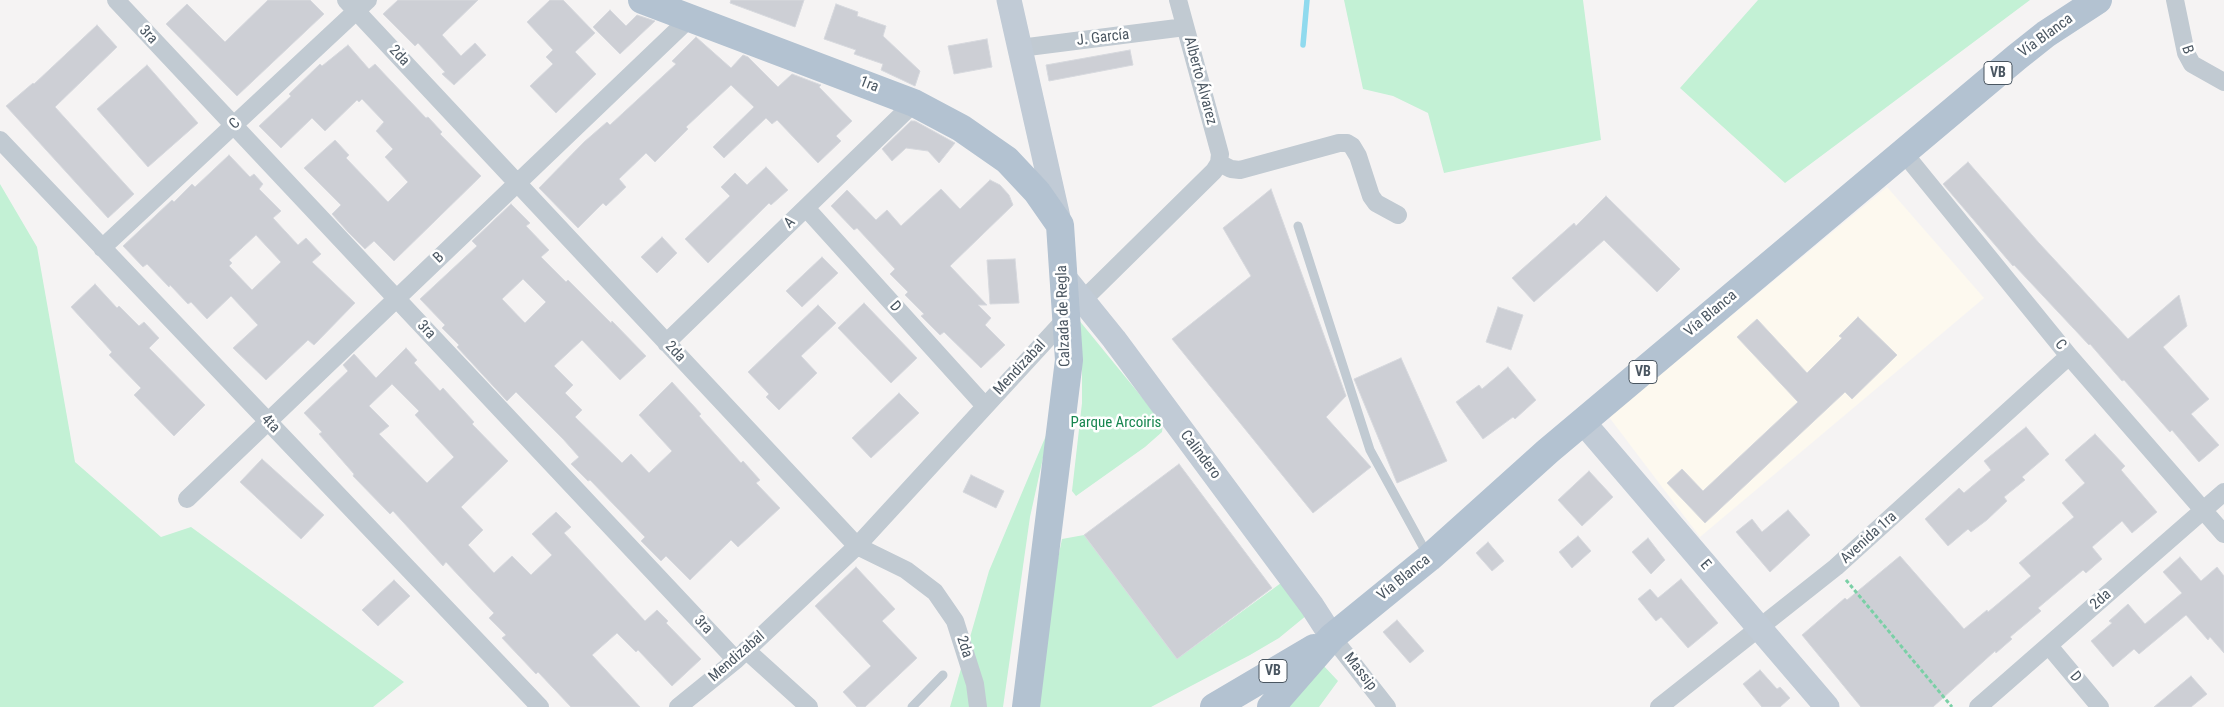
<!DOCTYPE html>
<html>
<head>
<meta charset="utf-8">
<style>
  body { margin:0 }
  canvas { display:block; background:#f5f3f3 }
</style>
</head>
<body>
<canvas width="2224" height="707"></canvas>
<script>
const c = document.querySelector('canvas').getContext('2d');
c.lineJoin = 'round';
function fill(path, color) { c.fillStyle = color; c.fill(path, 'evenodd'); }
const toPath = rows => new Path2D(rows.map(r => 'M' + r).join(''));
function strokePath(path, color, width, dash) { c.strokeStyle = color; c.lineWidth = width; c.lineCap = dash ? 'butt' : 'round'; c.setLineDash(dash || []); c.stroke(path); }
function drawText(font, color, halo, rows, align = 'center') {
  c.font = font + ' "Roboto Condensed",sans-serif'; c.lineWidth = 5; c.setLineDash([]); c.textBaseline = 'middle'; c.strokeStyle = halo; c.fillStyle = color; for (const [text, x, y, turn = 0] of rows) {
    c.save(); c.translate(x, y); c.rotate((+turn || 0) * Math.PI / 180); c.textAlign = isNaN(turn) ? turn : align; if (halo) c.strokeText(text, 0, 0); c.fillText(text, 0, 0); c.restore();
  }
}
const commercial = toPath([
  [1887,187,1984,298,1700,537,1609,417]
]);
const green = toPath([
  [1344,0,1583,0,1601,140,1444,173,1428,113,1393,96,1363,89],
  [1758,0,2030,0,1785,183,1680,88],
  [0,184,37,247,75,462,161,537,191,527,404,682,373,707,0,707],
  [1078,319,1163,423,1162,432,1145,447,1076,496,1072,491,1082,403,1082,360],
  [1050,426,1030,517,1003,707,950,707,989,571],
  [1084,535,1177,659,1281,583,1307,615,1279,638,1250,655,1151,707,1038,707,1044,627,1062,539],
  [1322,664,1338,681,1319,707,1284,707]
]);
const stream = toPath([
  [1303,45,1307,0]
]);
const building = toPath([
  [268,0,310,0,324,14,237,96,166,24,187,4,225,42,268,0],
  [398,0,478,0,442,35,461,56,475,43,486,55,454,85,442,74,445,72,418,43,415,46,383,14,398,0],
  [550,0,563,0,595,33,575,52,596,74,556,113,530,86,553,64,546,57,553,50,527,22,550,0],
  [731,0,804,0,795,27,730,3,731,0],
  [836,4,858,12,857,16,886,26,883,36,920,71,915,86,881,70,883,64,854,54,856,50,824,39,836,4],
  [610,10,626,26,637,15,655,21,620,54,593,27,610,10],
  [97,25,117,47,55,107,134,194,108,218,6,106,33,83,34,84,97,25],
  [696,37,731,68,743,55,748,57,778,87,792,74,821,85,819,87,852,121,836,136,841,141,818,163,777,120,772,124,766,118,724,158,713,147,754,107,731,85,686,127,688,129,655,162,646,153,619,179,626,187,606,206,603,203,578,228,539,188,584,142,607,122,610,125,676,64,672,61,696,37],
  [987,39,992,67,954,74,948,46,987,39],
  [348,45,369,69,375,64,426,118,428,117,442,132,440,134,481,176,394,261,374,241,365,249,348,232,332,214,341,205,304,168,335,140,349,155,346,158,388,202,408,182,385,157,393,149,376,131,384,122,362,99,359,102,357,100,325,131,312,118,281,148,259,126,291,96,289,94,320,64,322,66,348,45],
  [1130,50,1133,65,1049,81,1046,65,1130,50],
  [147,65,198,123,148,167,97,109,147,65],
  [911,121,915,121,955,143,939,163,928,151,906,148,892,161,882,149,911,121],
  [229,155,250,177,254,174,263,184,259,189,281,211,273,218,298,245,306,238,321,254,312,262,355,303,314,345,308,340,266,380,233,348,258,325,231,296,207,319,191,302,188,304,170,285,169,287,147,264,143,267,123,246,172,200,174,202,192,184,195,187,229,155],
  [256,235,281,262,252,290,229,266,232,263,229,260,256,235],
  [1968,162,2039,243,2128,339,2179,295,2187,326,2163,347,2209,399,2191,414,2219,445,2199,462,2172,430,2170,432,2124,380,2122,381,2090,344,2089,345,2014,265,2013,266,1943,184,1968,162],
  [766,167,788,190,771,205,769,203,708,263,685,239,730,196,721,187,735,173,747,185,766,167],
  [990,180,1000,185,1009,195,1013,205,950,266,987,305,978,305,991,318,985,325,1005,345,981,368,944,332,940,335,921,316,924,314,905,295,908,292,890,274,895,269,857,228,854,230,831,206,847,190,876,220,887,210,901,226,941,189,960,209,990,180],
  [1271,189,1346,396,1326,417,1371,467,1313,513,1172,339,1251,276,1223,228,1271,189],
  [1606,196,1680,269,1657,292,1604,240,1534,302,1512,278,1574,223,1576,226,1606,196],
  [511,204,530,223,526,226,549,250,541,257,566,282,568,280,611,323,612,321,646,356,620,380,582,340,554,366,573,385,565,393,582,410,575,417,622,463,631,454,649,473,672,451,639,415,672,382,701,414,699,416,741,463,743,461,760,480,756,483,780,508,738,547,731,540,690,580,666,556,661,561,641,541,645,537,590,480,588,481,571,464,579,457,563,439,516,392,507,401,457,347,459,345,442,328,445,325,420,299,477,246,472,241,511,204],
  [523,279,546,302,525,323,502,299,523,279],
  [662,237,677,253,657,273,641,257,662,237],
  [822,257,838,273,802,307,786,291,822,257],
  [1015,259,1019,303,990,304,987,260,1015,259],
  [95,284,117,308,119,306,139,326,144,322,159,338,149,348,205,405,174,436,134,395,141,388,109,355,112,352,71,307,95,284],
  [864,303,917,358,891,383,838,328,864,303],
  [818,305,836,323,801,356,817,373,779,410,766,397,769,394,748,372,818,305],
  [1498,307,1523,315,1511,350,1486,342,1498,307],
  [1858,317,1897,355,1852,399,1845,392,1705,523,1667,483,1682,469,1703,491,1798,402,1737,337,1757,319,1807,373,1842,338,1839,336,1858,317],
  [406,348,417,360,414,363,440,391,443,388,474,422,472,424,508,461,461,507,483,530,468,545,494,573,512,556,531,575,552,555,532,534,556,512,571,527,564,533,645,621,657,610,668,621,666,623,701,659,672,686,638,650,636,652,617,633,592,655,640,707,571,707,538,672,536,674,502,638,506,635,489,618,494,613,474,592,446,562,443,566,393,511,390,514,353,476,354,474,319,434,322,432,304,413,348,371,343,365,354,354,376,378,406,348],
  [392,384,419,411,415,415,454,457,427,483,379,434,389,426,369,406,392,384],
  [1401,358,1447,461,1397,483,1354,379,1401,358],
  [1508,367,1536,400,1515,419,1513,417,1483,439,1456,402,1479,385,1482,389,1508,367],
  [899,393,919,413,871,458,852,438,899,393],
  [2026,427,2049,454,2022,477,2025,480,2004,497,2007,501,1987,520,1971,532,1968,529,1948,546,1925,519,1959,488,1964,493,1991,470,1984,461,2026,427],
  [2095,434,2125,466,2121,470,2157,512,2132,533,2122,521,2092,547,2102,559,2086,573,2083,570,2038,608,2041,611,2010,637,2012,639,1996,653,1995,651,1933,707,1861,707,1802,635,1845,598,1847,600,1900,556,1964,629,1987,610,1988,612,2031,576,2019,563,2074,517,2062,503,2085,483,2065,460,2095,434],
  [262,459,324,515,301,539,240,482,262,459],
  [1179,464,1272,588,1177,659,1084,535,1179,464],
  [1589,471,1613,497,1582,526,1558,500,1589,471],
  [971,475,1004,491,996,508,963,492,971,475],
  [1788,510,1810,535,1770,572,1736,532,1752,519,1762,532,1788,510],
  [1578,536,1591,551,1572,568,1559,552,1578,536],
  [1648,538,1665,560,1651,574,1632,552,1648,538],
  [1488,542,1504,561,1492,571,1476,553,1488,542],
  [2180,557,2201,581,2217,567,2224,576,2224,653,2210,637,2208,640,2186,615,2139,654,2134,649,2113,667,2091,641,2112,623,2109,621,2128,604,2145,624,2182,593,2163,572,2180,557],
  [856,567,895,609,882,621,917,658,865,707,857,707,843,692,871,666,815,606,856,567],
  [1681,579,1718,623,1688,648,1661,617,1656,621,1638,599,1650,589,1658,598,1681,579],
  [394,580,410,596,378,626,362,610,394,580],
  [1397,620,1424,651,1410,663,1383,632,1397,620],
  [1760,670,1777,689,1780,687,1790,698,1780,707,1762,707,1743,684,1760,670],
  [2191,676,2207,694,2191,707,2154,707,2191,676]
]);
const path = toPath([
  [1846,580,1952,707]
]);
const lane = toPath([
  [1298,226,1370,450,1427,554],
  [912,707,943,675]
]);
const street = toPath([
  [116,0,736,660],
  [346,0,857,546,906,570,935,592,955,621,975,684,978,707],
  [2175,0,2186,53,2192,64,2224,82],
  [1020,48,1185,27],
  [0,140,540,707],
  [1903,152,2069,356,2224,534],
  [1219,163,1231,169,1240,170,1339,143,1347,143,1352,146,1358,156,1371,196,1376,203,1398,215],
  [806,208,985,406],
  [102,248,368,0],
  [666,343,914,103],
  [187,499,691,17],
  [1332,637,1387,707],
  [2049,646,2100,707],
  [746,650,809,707],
  [678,707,736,660,857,546,1083,300,1214,171,1219,163,1220,154,1178,0],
  [1659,707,1836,567,2069,356],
  [1978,707,2224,492]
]);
const secondary = toPath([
  [1009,0,1059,222],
  [1063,276,1114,339,1312,606,1332,637],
  [1583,422,1827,707]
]);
const primary = toPath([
  [642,0,914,103,961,128,1007,160,1037,192,1060,225,1069,360,1026,707],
  [1214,707,1314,648],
  [1271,707,1332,637,1429,558,1548,451,2017,57,2046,34,2098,0]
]);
const shields = [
  [1998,73,28],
  [1643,372,28],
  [1273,671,28]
];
const shieldNames = [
  ["VB",1998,73],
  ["VB",1643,372],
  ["VB",1273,671]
];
const streetNames = [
  ["3ra",148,35,47],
  ["Vía Blanca",2046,36,-36],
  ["J. García",1103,38,-7],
  ["B",2187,50,71],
  ["2da",399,56,47],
  ["Alberto Álvarez",1200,81,75],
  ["1ra",869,85,21],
  ["C",235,124,-43],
  ["A",790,223,-44],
  ["B",439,258,-44],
  ["D",895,307,48],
  ["Vía Blanca",1711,314,-40],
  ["Calzada de Regla",1064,316,-92],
  ["3ra",426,330,47],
  ["C",2060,345,51],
  ["2da",675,352,47],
  ["Mendizabal",1020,368,-47],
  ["4ta",270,424,46],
  ["Calindero",1200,455,53],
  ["Avenida 1ra",1869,538,-42],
  ["E",1705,565,49],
  ["Vía Blanca",1404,578,-39],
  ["2da",2101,600,-41],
  ["3ra",703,625,47],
  ["2da",964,647,72],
  ["Mendizabal",737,657,-41],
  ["Massip",1360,672,52],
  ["D",2075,677,50]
];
const parkNames = [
  ["Parque Arcoiris",1116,423]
];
fill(commercial, '#fdf9ef');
fill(green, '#c3f1d5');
strokePath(stream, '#90daee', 5.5);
fill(building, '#cdcfd5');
strokePath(building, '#d7d9de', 1);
strokePath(path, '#7ad0a6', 3, [4, 2.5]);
strokePath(lane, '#c1cad2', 9);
strokePath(street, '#c1cad2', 18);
strokePath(secondary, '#c1cbd6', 25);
strokePath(primary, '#b3c2d1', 28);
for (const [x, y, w] of shields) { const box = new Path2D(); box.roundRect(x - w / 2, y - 11.5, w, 23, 4); c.fillStyle = '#fff'; c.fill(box); strokePath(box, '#4a5661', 1); }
drawText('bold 14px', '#4a5661', null, shieldNames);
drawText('15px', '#4a5661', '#fff', streetNames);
drawText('15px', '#17864f', '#fff', parkNames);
</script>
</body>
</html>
